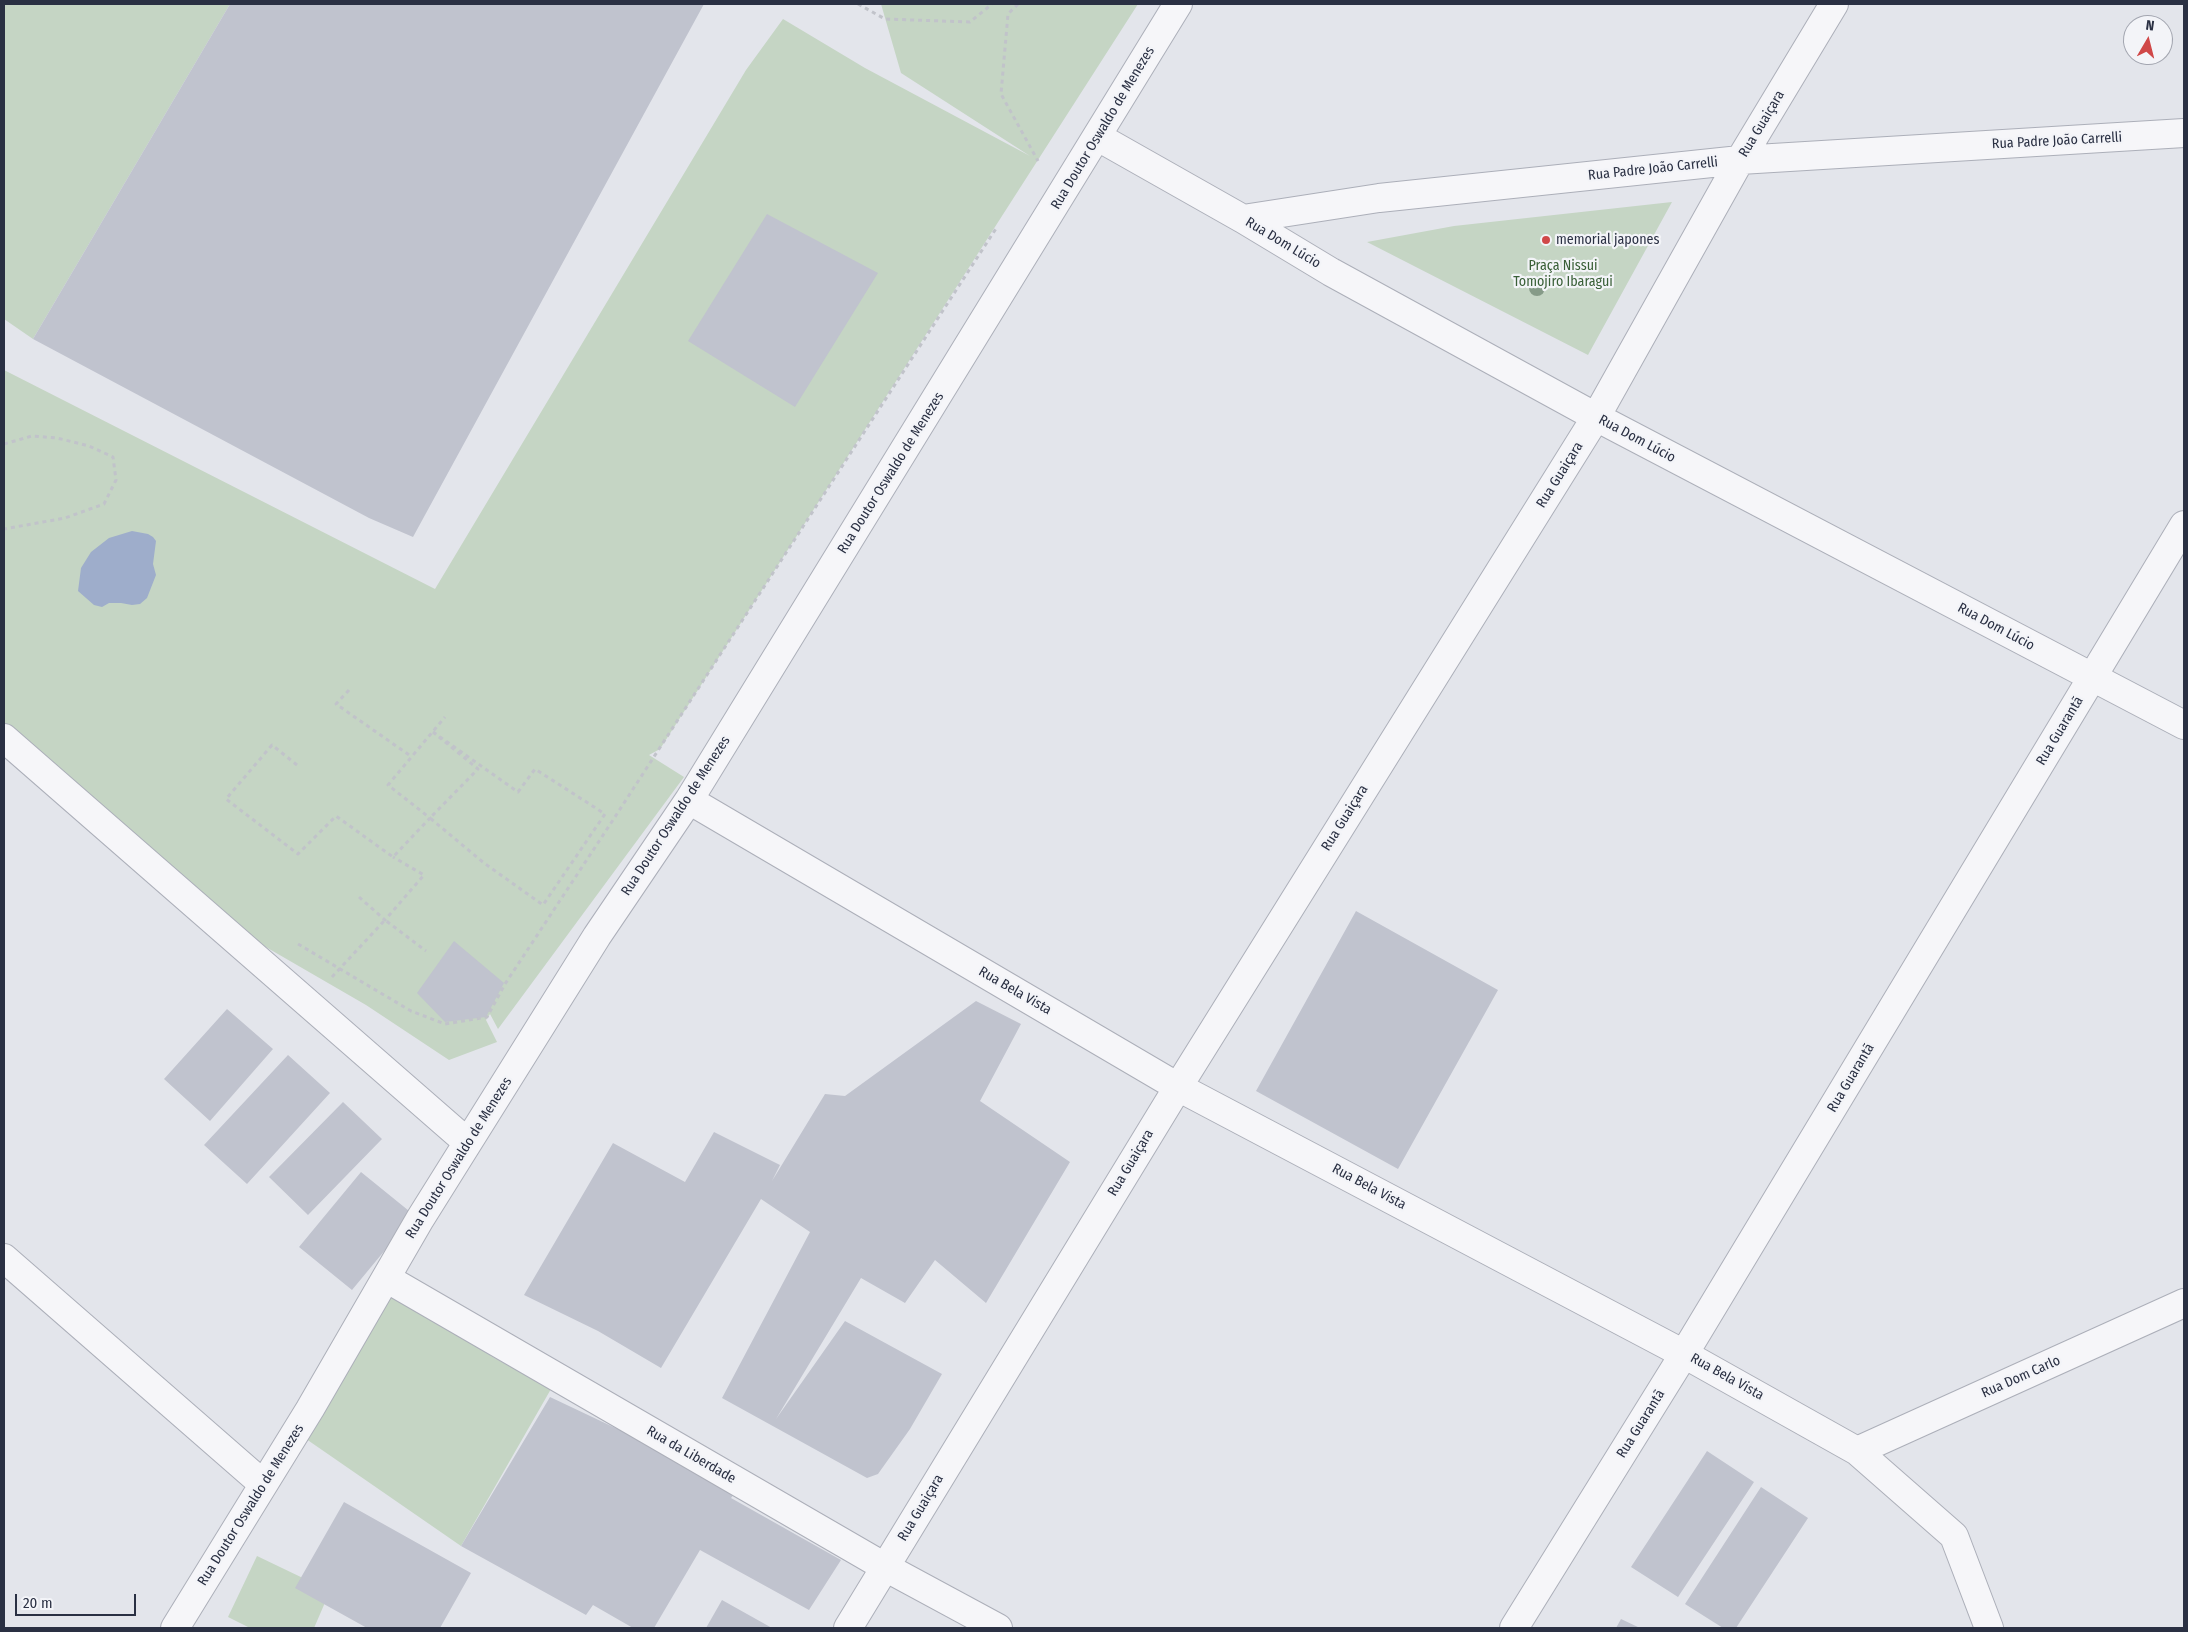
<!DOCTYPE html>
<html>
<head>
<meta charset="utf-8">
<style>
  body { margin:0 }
  #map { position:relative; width:2188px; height:1632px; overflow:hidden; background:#e3e5eb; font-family:"Fira Sans Condensed",sans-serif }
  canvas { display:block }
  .frame { position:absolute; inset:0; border:5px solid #2a3043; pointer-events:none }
  .north { position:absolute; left:2123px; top:15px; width:50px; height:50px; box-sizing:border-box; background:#f3f4f8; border:1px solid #a3a6b0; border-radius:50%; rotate:8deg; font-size:14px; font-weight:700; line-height:20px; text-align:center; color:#2a3043 }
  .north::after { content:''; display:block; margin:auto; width:18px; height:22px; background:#d04848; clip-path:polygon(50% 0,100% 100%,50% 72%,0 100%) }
  .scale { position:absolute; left:15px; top:1594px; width:121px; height:22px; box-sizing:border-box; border:2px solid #2a3043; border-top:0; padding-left:6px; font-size:15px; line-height:18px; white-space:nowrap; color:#2a3043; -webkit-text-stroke:4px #f3f4f8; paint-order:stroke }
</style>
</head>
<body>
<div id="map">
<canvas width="2188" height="1632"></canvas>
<div class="frame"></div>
<div class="north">N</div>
<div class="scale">20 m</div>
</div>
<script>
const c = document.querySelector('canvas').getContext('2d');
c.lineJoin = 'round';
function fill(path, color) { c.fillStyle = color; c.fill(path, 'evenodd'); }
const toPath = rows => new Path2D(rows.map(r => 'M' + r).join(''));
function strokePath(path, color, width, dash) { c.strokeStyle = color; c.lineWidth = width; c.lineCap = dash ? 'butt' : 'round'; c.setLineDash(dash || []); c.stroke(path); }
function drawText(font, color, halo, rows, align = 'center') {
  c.font = font + ' "Fira Sans Condensed",sans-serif'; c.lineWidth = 4.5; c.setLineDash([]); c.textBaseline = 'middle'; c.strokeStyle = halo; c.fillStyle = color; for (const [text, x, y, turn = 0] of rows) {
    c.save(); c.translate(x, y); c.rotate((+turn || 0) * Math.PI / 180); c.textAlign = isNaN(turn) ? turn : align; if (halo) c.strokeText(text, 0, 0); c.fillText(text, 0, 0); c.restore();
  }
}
const green = toPath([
  [4,4,230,4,33,339,4,319],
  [881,4,1138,4,660,749,649,755,684,777,498,1029,490,1014,486,1020,497,1042,449,1060,366,1005,214,917,4,733,4,370,435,589,746,70,783,19,865,68,1030,156,901,73],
  [1672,202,1588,355,1367,242,1454,226],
  [386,1278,499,1343,491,1356,551,1389,461,1546,296,1432],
  [257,1556,330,1591,314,1628,250,1628,228,1617]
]);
const water = toPath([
  [132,531,148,534,153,537,156,541,153,564,156,575,147,598,140,604,132,605,121,603,109,603,102,607,94,605,78,591,81,568,91,552,109,538]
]);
const building = toPath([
  [230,4,704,4,413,537,369,518,33,339],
  [767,214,878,273,795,407,688,341],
  [1356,911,1498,990,1398,1169,1256,1091],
  [454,941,504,983,486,1017,445,1022,417,993],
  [976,1001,1021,1024,980,1101,1070,1162,986,1303,935,1260,905,1303,861,1278,776,1419,845,1321,942,1374,910,1429,878,1474,867,1478,722,1398,810,1232,761,1199,661,1368,598,1331,524,1295,613,1143,685,1182,714,1132,780,1165,772,1181,825,1094,845,1096],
  [227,1009,273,1049,210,1121,164,1079],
  [288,1055,330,1093,247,1184,204,1145],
  [343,1102,382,1139,308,1215,269,1177],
  [361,1172,414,1215,352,1290,299,1247],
  [550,1397,626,1433,734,1494,731,1498,841,1560,809,1610,700,1550,654,1628,633,1628,593,1605,586,1615,461,1546],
  [1707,1451,1754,1482,1678,1597,1631,1567],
  [1761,1487,1808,1518,1736,1628,1723,1628,1685,1604],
  [344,1502,471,1573,440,1628,367,1628,295,1588],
  [722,1600,772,1628,706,1628],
  [1621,1619,1640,1628,1616,1628]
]);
const path = toPath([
  [858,4,885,19,970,22,992,4],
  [1018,4,1008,14,1001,94,1038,161],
  [4,444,32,436,57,438,89,446,113,457,116,480,104,504,65,518,4,529],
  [349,690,336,704,412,757],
  [433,732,518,792,535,769,605,814,543,905,484,863,430,818,478,769,433,732],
  [297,765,272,745,226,799,298,854,336,816,393,857,430,818,388,785,445,717],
  [359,897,385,920,424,875,393,857],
  [298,944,411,1011,445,1024,487,1017,505,984,613,820,997,227],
  [332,977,385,920,426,951]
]);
const minor = toPath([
  [1098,137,1243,219,1331,272,1596,417,2184,725],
  [1243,219,1379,198,1740,160,2184,133],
  [4,738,467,1142],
  [689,800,1178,1087,1684,1354,1857,1451,1954,1536,1989,1628],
  [4,1258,263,1484],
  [386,1278,885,1567,998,1628],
  [1857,1451,2184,1303],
  [175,1628,310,1409,420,1219,597,936,689,800,1178,4],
  [848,1628,1178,1087,1596,417,1740,160,1834,4],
  [1514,1628,1684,1354,2184,525]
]);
const trees = [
  [1537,288]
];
const markers = [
  [1546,240,5,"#d04848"]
];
const streetNames = [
  ["Rua Guaiçara",1762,124,-59],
  ["Rua Doutor Oswaldo de Menezes",1103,128,-59],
  ["Rua Padre João Carrelli",2057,141,-3],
  ["Rua Padre João Carrelli",1653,169,-6],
  ["Rua Dom Lúcio",1283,243,31],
  ["Rua Dom Lúcio",1637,439,28],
  ["Rua Doutor Oswaldo de Menezes",891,473,-58],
  ["Rua Guaiçara",1560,475,-58],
  ["Rua Dom Lúcio",1996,627,28],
  ["Rua Guarantã",2060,731,-59],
  ["Rua Doutor Oswaldo de Menezes",676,816,-57],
  ["Rua Guaiçara",1345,818,-58],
  ["Rua Bela Vista",1015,991,30],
  ["Rua Guarantã",1851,1078,-59],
  ["Rua Doutor Oswaldo de Menezes",459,1158,-58],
  ["Rua Guaiçara",1131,1163,-59],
  ["Rua Bela Vista",1369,1187,28],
  ["Rua Bela Vista",1727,1377,29],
  ["Rua Dom Carlo",2021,1377,-24],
  ["Rua Guarantã",1641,1424,-58],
  ["Rua da Liberdade",691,1455,30],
  ["Rua Doutor Oswaldo de Menezes",251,1505,-58],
  ["Rua Guaiçara",921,1508,-59]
];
const poiNames = [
  ["memorial japones",1556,240]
];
const parkNames = [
  ["Praça Nissui",1563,266],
  ["Tomojiro Ibaragui",1563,282]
];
fill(green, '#c5d5c4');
fill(water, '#9eadcb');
fill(building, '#c0c3ce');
strokePath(minor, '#acafb9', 30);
strokePath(path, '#c1c3ca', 3, [4, 4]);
strokePath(minor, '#f6f6f9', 28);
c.fillStyle = '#869b88';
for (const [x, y] of trees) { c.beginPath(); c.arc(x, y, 8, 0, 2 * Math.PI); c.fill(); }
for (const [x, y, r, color] of markers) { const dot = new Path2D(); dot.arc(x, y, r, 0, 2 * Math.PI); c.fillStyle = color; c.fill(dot); strokePath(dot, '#f3f4f8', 2); }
drawText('14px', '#2a3043', '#f3f4f8', streetNames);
drawText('14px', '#2a3043', '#f3f4f8', poiNames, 'left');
drawText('14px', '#395f37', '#f3f4f8', parkNames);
</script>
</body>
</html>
